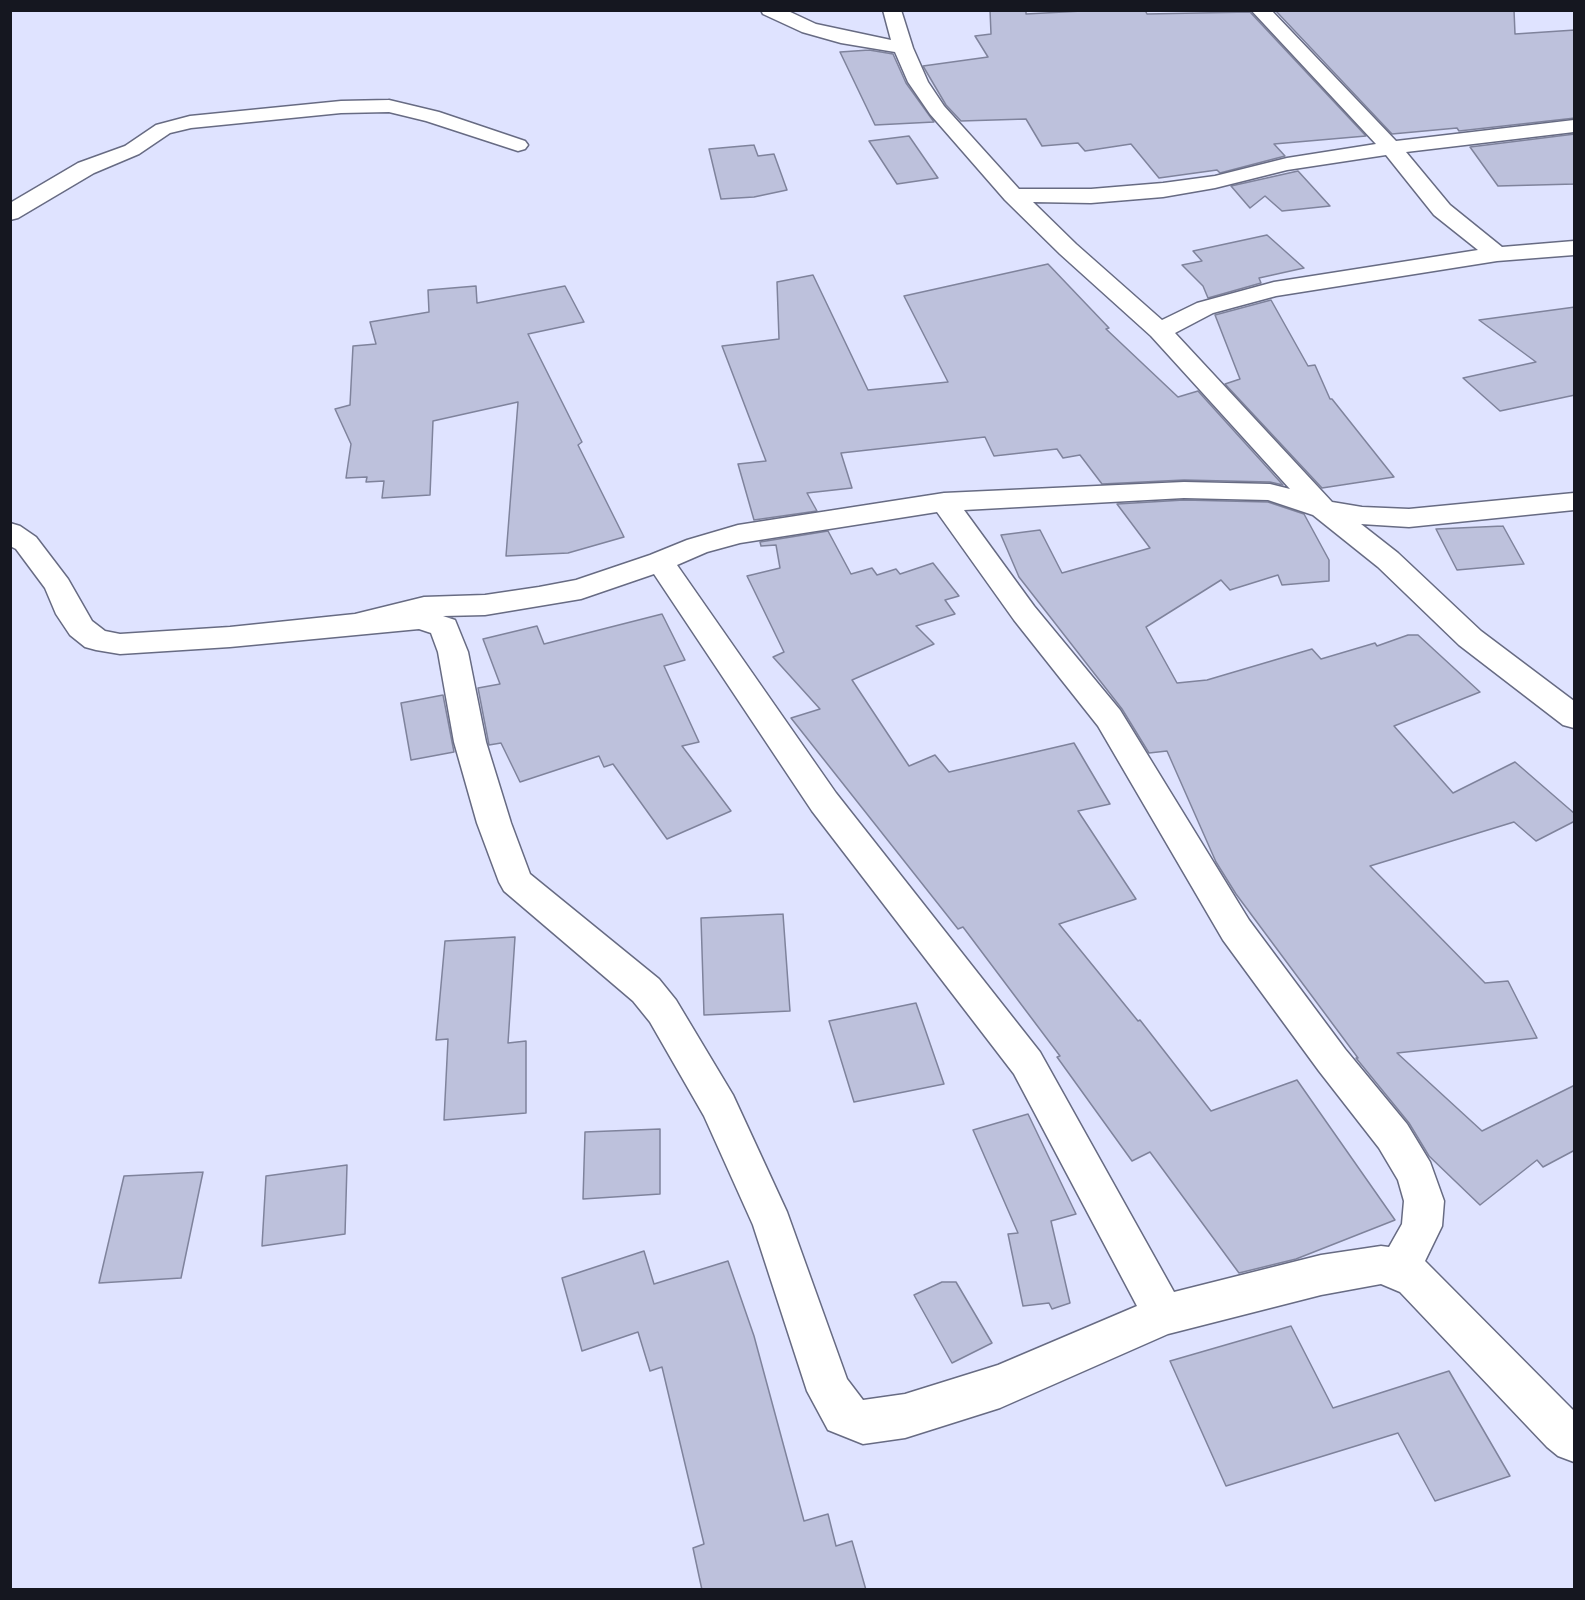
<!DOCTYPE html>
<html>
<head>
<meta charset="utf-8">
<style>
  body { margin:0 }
  #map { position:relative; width:1585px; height:1600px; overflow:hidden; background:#dfe3ff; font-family:Poppins,sans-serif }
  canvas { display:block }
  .frame { position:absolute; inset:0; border:12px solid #151720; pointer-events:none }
</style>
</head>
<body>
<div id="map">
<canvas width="1585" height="1600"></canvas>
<div class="frame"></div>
</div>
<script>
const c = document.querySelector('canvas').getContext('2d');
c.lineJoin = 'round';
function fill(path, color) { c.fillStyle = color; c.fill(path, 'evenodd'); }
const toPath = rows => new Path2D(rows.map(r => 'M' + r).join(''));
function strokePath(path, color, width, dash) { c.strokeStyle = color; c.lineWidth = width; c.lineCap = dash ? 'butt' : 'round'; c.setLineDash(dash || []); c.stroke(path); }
const building = toPath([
  [990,10,1026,10,1026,14,1101,10,1145,10,1147,14,1250,12,1366,136,1274,144,1285,156,1220,173,1217,170,1159,178,1131,144,1085,151,1078,143,1042,146,1026,119,961,121,946,105,923,66,988,57,975,36,991,34,990,10],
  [1275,10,1514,10,1515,34,1575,30,1575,118,1459,131,1457,128,1392,134,1275,10],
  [869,50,893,54,906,83,934,122,875,125,840,52,869,50],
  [1575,134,1575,184,1498,186,1470,147,1575,134],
  [909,136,938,178,897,184,869,141,909,136],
  [754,145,758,156,774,154,787,190,754,197,721,199,709,149,754,145],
  [1298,171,1330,206,1282,211,1265,196,1250,208,1231,186,1298,171],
  [1267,235,1304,268,1259,278,1261,283,1208,298,1203,286,1182,265,1202,261,1193,251,1267,235],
  [1048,264,1109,328,1106,329,1178,397,1198,391,1283,485,1270,482,1184,480,1102,484,1080,455,1063,458,1057,449,994,456,985,437,841,453,852,488,807,493,817,511,754,520,738,464,766,461,722,346,779,339,777,282,813,275,868,390,948,382,904,296,1048,264],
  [476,286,477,303,565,286,584,322,528,334,582,442,578,445,624,537,568,553,506,556,518,402,433,421,430,495,382,498,384,481,366,482,367,477,346,478,351,444,335,409,350,405,353,346,376,344,370,322,429,312,428,290,476,286],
  [1271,300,1308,366,1315,365,1330,399,1332,399,1394,477,1322,488,1225,384,1240,379,1215,315,1271,300],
  [1575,307,1575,395,1500,411,1463,378,1536,362,1479,320,1575,307],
  [1184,500,1268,502,1304,514,1329,560,1329,581,1282,585,1278,575,1230,590,1221,580,1146,627,1177,683,1207,680,1312,649,1321,659,1375,643,1377,646,1408,635,1418,635,1480,692,1394,726,1453,793,1515,762,1575,814,1575,821,1536,841,1514,822,1370,866,1485,983,1508,981,1537,1038,1397,1053,1482,1131,1575,1085,1575,1150,1543,1167,1537,1160,1480,1205,1429,1156,1409,1123,1356,1058,1358,1058,1236,894,1216,862,1167,751,1149,753,1122,709,1019,577,1001,535,1040,530,1062,573,1150,548,1117,504,1184,500],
  [1503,526,1524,564,1457,570,1436,529,1503,526],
  [828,531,851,574,872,568,877,575,896,569,900,574,933,563,959,596,945,600,955,614,916,626,934,644,852,680,909,766,935,755,949,772,1074,743,1110,804,1078,811,1136,899,1059,924,1138,1021,1140,1020,1211,1111,1297,1080,1395,1220,1296,1259,1239,1273,1150,1152,1132,1161,1057,1057,1060,1056,963,927,958,929,791,718,820,709,773,657,784,652,747,576,780,568,776,545,761,546,760,542,828,531],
  [662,614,685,660,664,666,699,742,682,746,731,811,667,839,613,764,604,767,599,756,520,782,501,743,489,745,478,688,500,684,483,639,537,626,544,644,662,614],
  [443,695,454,752,411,760,401,703,443,695],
  [783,914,790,1011,704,1015,701,918,783,914],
  [515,937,508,1043,526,1041,526,1113,444,1120,448,1039,436,1040,445,941,515,937],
  [916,1003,944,1084,854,1102,829,1021,916,1003],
  [1028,1114,1076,1214,1051,1221,1070,1303,1052,1309,1049,1303,1023,1306,1008,1234,1018,1233,973,1130,1028,1114],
  [660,1129,660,1194,583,1199,585,1132,660,1129],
  [347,1165,345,1234,262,1246,266,1176,347,1165],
  [203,1172,181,1278,99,1283,124,1176,203,1172],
  [644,1251,654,1284,728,1261,754,1336,804,1521,828,1514,836,1546,852,1541,866,1590,702,1590,693,1548,704,1544,662,1367,650,1371,638,1332,582,1351,562,1278,644,1251],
  [942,1282,956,1282,992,1343,952,1363,914,1295,942,1282],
  [1291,1326,1333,1408,1449,1371,1510,1476,1435,1501,1398,1433,1226,1486,1170,1361,1291,1326]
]);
const street = toPath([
  [761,10,786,10,816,24,891,40,883,10,901,10,913,48,928,82,944,106,1019,189,1091,189,1163,183,1215,176,1287,158,1376,144,1251,10,1271,10,1396,141,1574,120,1574,132,1406,152,1450,205,1502,247,1574,241,1574,255,1497,261,1276,296,1213,313,1175,333,1332,502,1362,507,1409,509,1574,493,1574,510,1409,527,1361,524,1398,553,1481,631,1574,701,1574,728,1563,725,1459,645,1378,567,1313,515,1268,500,1184,498,964,510,1034,606,1120,710,1249,920,1345,1049,1407,1124,1430,1162,1444,1201,1442,1226,1425,1261,1574,1411,1574,1462,1558,1456,1547,1447,1400,1292,1381,1284,1321,1295,1168,1334,1000,1408,905,1438,863,1444,828,1430,807,1391,753,1225,704,1116,650,1022,633,1001,504,891,499,882,477,823,454,742,438,652,431,633,419,629,230,647,120,654,96,650,85,647,70,635,56,614,45,588,16,549,10,546,10,523,20,526,36,537,68,579,92,621,105,631,120,634,230,627,355,614,424,597,485,595,539,587,576,580,650,555,687,540,738,525,944,493,1184,482,1270,484,1290,489,1151,336,1060,254,1005,200,930,114,908,82,895,52,841,43,802,32,763,14,761,10],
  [1386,155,1434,215,1478,250,1274,282,1197,303,1162,320,1076,244,1033,202,1091,203,1163,197,1215,188,1287,170,1386,155],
  [937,512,1014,620,1098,726,1223,940,1319,1071,1379,1148,1398,1180,1404,1201,1402,1224,1389,1247,1381,1246,1321,1255,1174,1292,1040,1052,836,793,677,565,707,552,740,543,937,512],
  [654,574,812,811,1014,1074,1137,1306,998,1365,905,1394,863,1400,847,1379,787,1212,733,1095,676,1000,659,979,530,874,511,823,486,742,468,652,455,620,443,616,485,615,581,599,654,574],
  [389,100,439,112,525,141,528,145,525,149,518,151,426,121,389,112,341,113,191,128,170,133,139,154,94,173,18,218,10,220,10,203,78,163,125,146,156,125,190,116,341,101,389,100]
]);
fill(building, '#bdc1dc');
strokePath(building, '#7f839c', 1.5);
strokePath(street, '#676b83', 3);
fill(street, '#fff');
</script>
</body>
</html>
